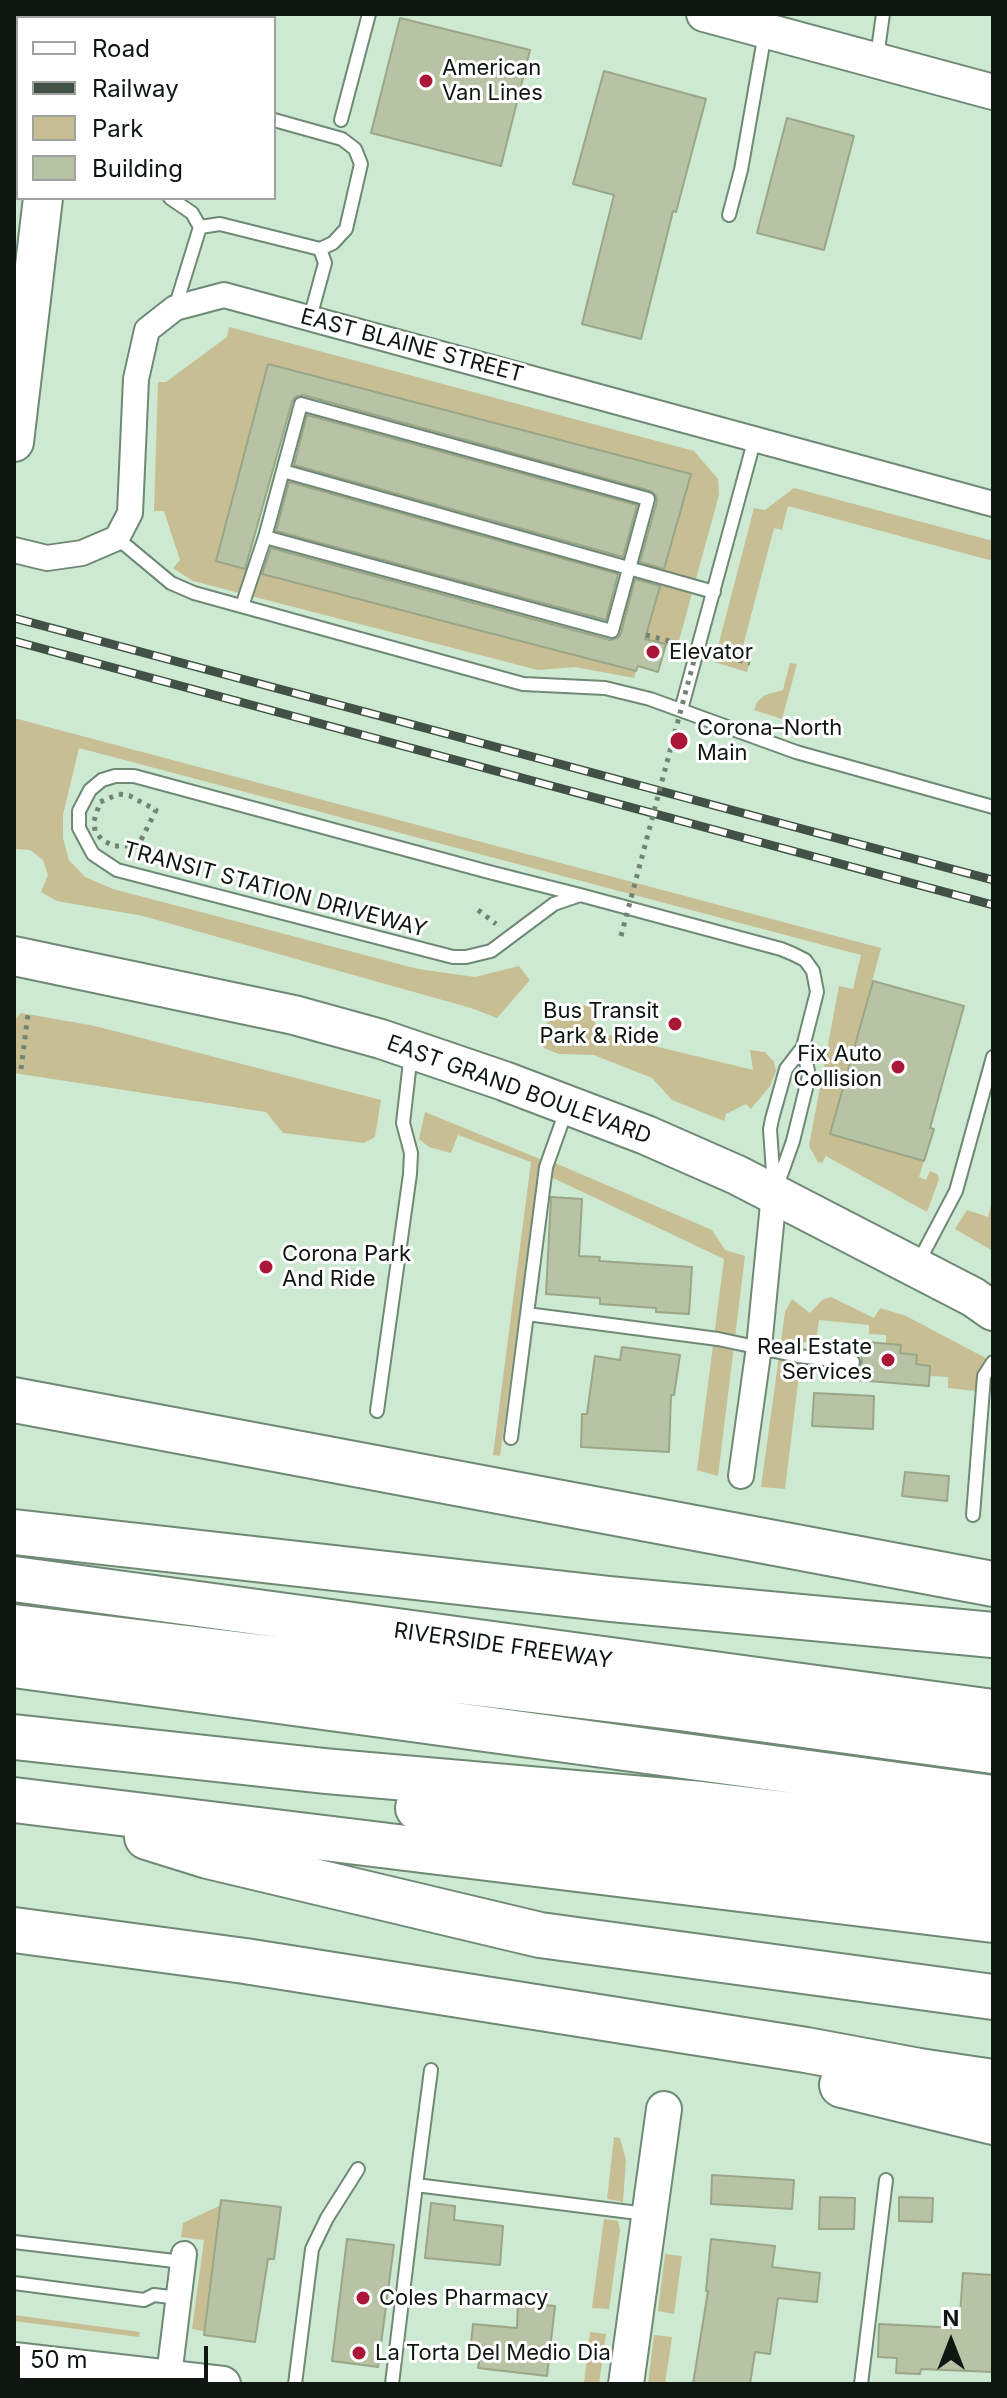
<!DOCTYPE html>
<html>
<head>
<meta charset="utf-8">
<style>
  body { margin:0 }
  #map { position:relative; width:1007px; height:2398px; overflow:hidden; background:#cde9d2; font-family:Inter,sans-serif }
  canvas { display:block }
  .frame { position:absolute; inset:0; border:16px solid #0e1810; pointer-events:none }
  .legend { position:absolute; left:16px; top:16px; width:260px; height:184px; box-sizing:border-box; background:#fff; border:2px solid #9fa39f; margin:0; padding:10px 14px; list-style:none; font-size:24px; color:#0e1810 }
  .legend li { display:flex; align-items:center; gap:16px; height:40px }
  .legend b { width:40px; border:2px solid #9fa39f }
  .north { position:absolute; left:911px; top:2302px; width:80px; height:80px; -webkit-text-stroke:6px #fff; paint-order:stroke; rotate:0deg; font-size:22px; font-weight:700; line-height:32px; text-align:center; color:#0e1810 }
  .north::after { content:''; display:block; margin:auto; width:28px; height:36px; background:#0e1810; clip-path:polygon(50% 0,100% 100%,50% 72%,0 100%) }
  .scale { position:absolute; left:16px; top:2346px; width:192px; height:36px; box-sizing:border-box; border:4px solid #0e1810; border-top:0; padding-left:10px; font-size:24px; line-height:28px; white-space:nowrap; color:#0e1810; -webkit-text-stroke:6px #fff; paint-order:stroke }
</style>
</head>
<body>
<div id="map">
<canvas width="1007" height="2398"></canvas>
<div class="frame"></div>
<ul class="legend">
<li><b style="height:10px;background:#fff"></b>Road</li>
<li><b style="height:10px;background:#425145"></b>Railway</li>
<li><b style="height:22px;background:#c7be94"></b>Park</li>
<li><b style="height:22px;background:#b7c3a4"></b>Building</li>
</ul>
<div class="north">N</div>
<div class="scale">50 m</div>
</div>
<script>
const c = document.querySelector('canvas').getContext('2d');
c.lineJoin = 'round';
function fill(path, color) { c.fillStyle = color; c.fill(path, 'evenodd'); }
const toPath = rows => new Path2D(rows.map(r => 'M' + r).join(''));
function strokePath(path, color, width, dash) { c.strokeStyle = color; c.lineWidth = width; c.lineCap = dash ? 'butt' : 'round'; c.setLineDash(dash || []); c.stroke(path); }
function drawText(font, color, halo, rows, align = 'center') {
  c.font = font + ' Inter,sans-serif'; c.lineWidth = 6; c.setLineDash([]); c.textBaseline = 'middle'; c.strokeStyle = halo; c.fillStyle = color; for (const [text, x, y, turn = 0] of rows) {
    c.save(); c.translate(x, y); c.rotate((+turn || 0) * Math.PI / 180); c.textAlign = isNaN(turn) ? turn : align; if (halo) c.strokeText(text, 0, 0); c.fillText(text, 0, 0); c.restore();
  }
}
const green = toPath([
  [229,327,694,451,718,479,719,495,677,648,645,639,690,474,269,364,217,561,636,671,634,678,575,667,538,670,193,581,173,568,180,560,164,511,154,511,158,382,166,382,227,337],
  [794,488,993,541,993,561,788,506,782,530,774,528,742,650,752,654,747,672,714,662,754,508,765,510],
  [790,663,797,664,782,719,754,710,757,702,765,695,783,690],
  [14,718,881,948,831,1134,924,1161,919,1177,926,1180,930,1171,937,1174,939,1179,927,1212,826,1156,822,1163,818,1162,809,1146,839,986,853,989,861,955,79,748,63,815,63,838,69,860,85,877,113,889,418,969,475,977,519,966,530,980,497,1018,471,1008,143,916,57,901,41,892,48,875,43,860,30,850,14,849],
  [573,1003,591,1007,597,1032,753,1070,750,1050,765,1052,774,1062,776,1071,770,1086,751,1109,746,1104,726,1114,724,1121,672,1100,652,1078,594,1055,559,1054,544,1048,540,1038,544,1027,557,1011],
  [21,1013,95,1026,381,1100,375,1137,364,1143,283,1133,266,1112,14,1073,14,1020],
  [425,1112,540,1159,500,1456,493,1455,531,1162,458,1135,451,1153,429,1147,419,1139],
  [555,1163,712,1230,725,1250,745,1256,718,1476,697,1470,724,1259,551,1177],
  [993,1196,993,1251,955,1229,967,1210,988,1217],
  [831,1297,874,1318,880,1308,906,1316,980,1355,993,1362,993,1389,978,1378,975,1391,948,1388,948,1377,930,1376,930,1366,916,1364,917,1355,900,1353,901,1345,886,1344,886,1335,869,1334,869,1325,819,1320,816,1343,803,1342,785,1489,761,1487,785,1312,792,1299,810,1313,822,1300],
  [614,2137,620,2138,626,2160,623,2202,607,2199],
  [221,2205,204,2331,192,2329,204,2240,181,2237,183,2223],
  [604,2219,618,2221,620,2230,609,2309,592,2308],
  [665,2254,682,2256,674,2314,658,2311],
  [14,2315,140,2332,139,2337,14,2321],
  [590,2332,606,2334,599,2384,584,2384],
  [654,2335,672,2337,665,2384,648,2384]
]);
const building = toPath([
  [400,18,530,50,501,166,371,133,400,18],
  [604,71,706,99,676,212,673,211,641,339,582,324,614,195,573,184,604,71],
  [787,118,854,136,824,250,757,233,787,118],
  [268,364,691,474,664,569,640,562,657,501,656,496,651,491,303,395,295,397,292,402,245,569,216,561,268,364],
  [307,415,637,505,623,557,294,465,307,415],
  [289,482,618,574,606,620,276,531,289,482],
  [271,548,610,640,618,638,621,633,635,579,660,586,645,639,666,644,658,672,638,666,636,671,262,574,271,548],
  [873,981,964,1006,930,1128,934,1129,924,1161,830,1134,873,981],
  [551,1197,582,1199,579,1256,600,1257,599,1261,692,1267,689,1314,656,1312,656,1308,600,1304,600,1298,546,1294,551,1197],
  [868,1342,901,1345,900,1353,917,1355,916,1364,930,1366,929,1386,857,1380,862,1362,860,1349,867,1350,868,1342],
  [622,1347,680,1355,674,1395,671,1395,669,1452,581,1447,582,1414,587,1414,595,1356,620,1360,622,1347],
  [814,1393,874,1396,873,1429,812,1426,814,1393],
  [905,1472,949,1476,947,1501,902,1496,905,1472],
  [712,2175,794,2180,792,2209,711,2204,712,2175],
  [820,2197,855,2198,854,2229,819,2229,820,2197],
  [899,2197,933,2198,932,2222,899,2221,899,2197],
  [221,2200,281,2207,274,2259,268,2259,255,2342,204,2335,221,2200],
  [431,2203,455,2206,454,2220,503,2226,500,2265,425,2258,431,2203],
  [347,2239,394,2245,378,2367,332,2361,347,2239],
  [711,2239,775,2246,772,2267,820,2273,817,2302,778,2298,770,2354,755,2352,750,2384,693,2384,708,2291,706,2291,711,2239],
  [963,2273,993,2275,993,2372,921,2369,920,2374,896,2373,897,2358,878,2357,879,2324,959,2328,963,2273],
  [518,2302,555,2306,547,2376,478,2368,482,2345,471,2344,473,2324,517,2328,518,2302]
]);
const path = toPath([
  [646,635,681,644],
  [119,794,130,796,156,810,138,846,114,846,102,840,95,831,94,821,100,802,119,794],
  [478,910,496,924],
  [21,1069,28,1014]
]);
const lane = toPath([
  [166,18,166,14],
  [877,57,883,14],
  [274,120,342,139,355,149,361,164,346,229,333,243,320,249],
  [341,120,369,14],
  [170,198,192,213,200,227,175,308],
  [729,215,741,170,765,33],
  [200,227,220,224,320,249,325,263,310,318],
  [283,471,714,592],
  [117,538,171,583,194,593,523,684,605,688,650,699,796,752,993,807],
  [242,606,265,537,301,404,648,499,612,631,265,537],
  [681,710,755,438],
  [580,895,554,904,491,951,466,957,453,957,117,870,93,854,79,828,79,811,90,790,102,780,115,776,134,776,489,872,580,895,781,949,793,954,805,960,813,971,817,992,803,1047,809,1076,793,1141,776,1189],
  [774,1187,770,1129,772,1119,786,1069,803,1047],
  [918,1263,956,1191,993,1057],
  [527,1314,718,1339,798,1356,853,1362],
  [377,1411,410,1174,411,1153,403,1123,411,1053],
  [511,1438,546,1167,566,1111],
  [973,1515,984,1376,993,1362],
  [431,2070,416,2185,646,2214],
  [14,2242,183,2262],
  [14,2283,144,2300,154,2295,179,2298],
  [295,2384,312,2249,327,2218,358,2169],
  [392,2384,416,2185],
  [861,2384,886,2180]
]);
const street = toPath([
  [14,550,47,558,82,553,117,538,130,513,136,379,147,330,175,308,224,295,993,504],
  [741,1476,759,1347,774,1194],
  [168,2384,184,2254]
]);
const secondary = toPath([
  [704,14,993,92],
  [14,2360,223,2384],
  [626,2384,664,2109]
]);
const primary = toPath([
  [65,18,65,14],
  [14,23,15,14],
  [14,442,43,198],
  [14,956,294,1015,381,1039,504,1081,646,1135,737,1175,973,1297,993,1311]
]);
const highway = toPath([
  [14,1400,993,1584],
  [14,1532,610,1599,993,1635],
  [14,1579,993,1712],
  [14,1627,680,1708,993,1751],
  [14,1665,993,1798],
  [14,1737,325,1771,701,1804,993,1839],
  [14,1800,993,1920],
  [418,1808,993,1881],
  [147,1837,208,1856,540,1935,993,1997],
  [14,1930,245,1961,806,2050,919,2071,993,2082],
  [842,2085,993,2122]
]);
const rail = toPath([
  [14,618,993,880],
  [14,641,993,905]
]);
const pathBridge = toPath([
  [621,936,697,649,750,663]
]);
const markers = [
  [426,81,8,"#ab1538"],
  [653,652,8,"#ab1538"],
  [679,741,10,"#ab1538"],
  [675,1024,8,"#ab1538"],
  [898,1067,8,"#ab1538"],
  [266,1267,8,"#ab1538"],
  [888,1360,8,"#ab1538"],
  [363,2298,8,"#ab1538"],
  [359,2353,8,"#ab1538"]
];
const poiNames = [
  ["American",442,68],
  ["Van Lines",442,93],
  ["Elevator",669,652],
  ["Corona–North",697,728],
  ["Main",697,753],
  ["Bus Transit",659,1011,"right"],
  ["Park & Ride",659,1036,"right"],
  ["Fix Auto",882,1054,"right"],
  ["Collision",882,1079,"right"],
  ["Corona Park",282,1254],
  ["And Ride",282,1279],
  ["Real Estate",872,1347,"right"],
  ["Services",872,1372,"right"],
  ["Coles Pharmacy",379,2298],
  ["La Torta Del Medio Dia",375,2353]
];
const streetNames = [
  ["EAST BLAINE STREET",412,346,15],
  ["TRANSIT STATION DRIVEWAY",275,890,15],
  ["EAST GRAND BOULEVARD",519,1090,20],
  ["RIVERSIDE FREEWAY",503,1646,8]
];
fill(green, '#c7be94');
fill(building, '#b7c3a4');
strokePath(building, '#9ba688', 2);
strokePath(lane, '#6f8975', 16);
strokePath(street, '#6f8975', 28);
strokePath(secondary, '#6f8975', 38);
strokePath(primary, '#6f8975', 42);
strokePath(highway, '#6f8975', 48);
strokePath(path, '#718474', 5, [4, 6]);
strokePath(lane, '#fff', 12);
strokePath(street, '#fff', 24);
strokePath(secondary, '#fff', 34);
strokePath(primary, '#fff', 38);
strokePath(highway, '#fff', 44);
strokePath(rail, '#425145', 9);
strokePath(rail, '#fff', 6, [18]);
strokePath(pathBridge, '#718474', 5, [4, 6]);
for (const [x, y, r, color] of markers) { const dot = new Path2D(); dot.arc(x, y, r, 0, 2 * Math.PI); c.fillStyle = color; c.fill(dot); strokePath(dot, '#fff', 3); }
drawText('22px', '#0e1810', '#fff', poiNames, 'left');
drawText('22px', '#0e1810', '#fff', streetNames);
</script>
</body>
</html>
